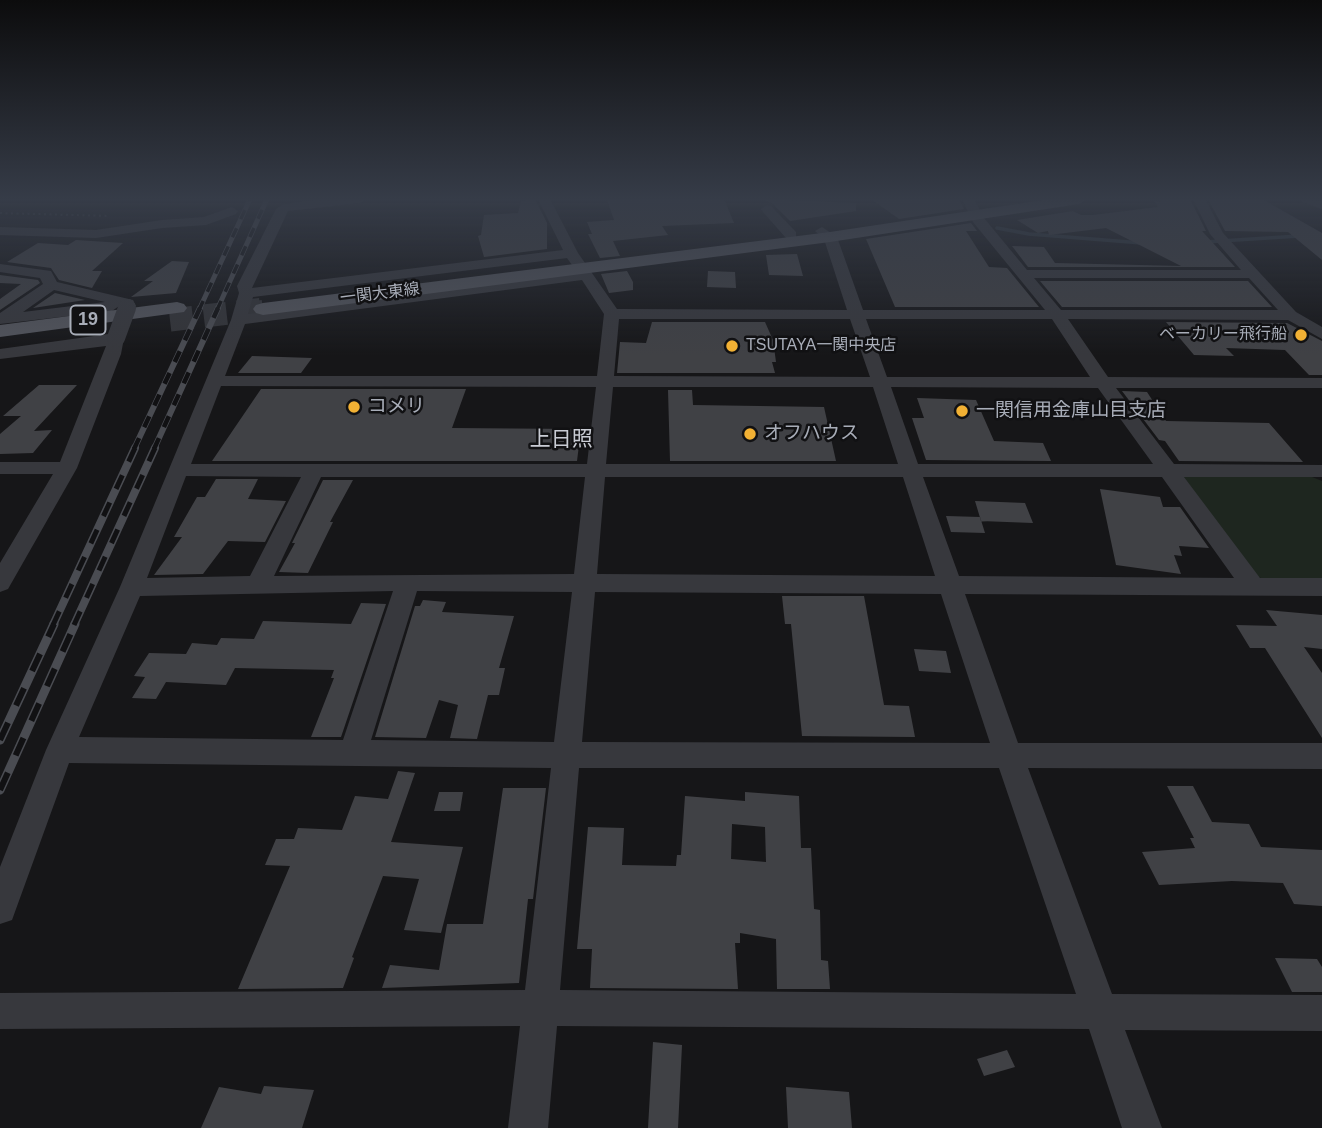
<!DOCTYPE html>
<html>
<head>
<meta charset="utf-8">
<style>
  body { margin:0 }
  canvas { display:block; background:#161618 }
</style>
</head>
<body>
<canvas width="1322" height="1128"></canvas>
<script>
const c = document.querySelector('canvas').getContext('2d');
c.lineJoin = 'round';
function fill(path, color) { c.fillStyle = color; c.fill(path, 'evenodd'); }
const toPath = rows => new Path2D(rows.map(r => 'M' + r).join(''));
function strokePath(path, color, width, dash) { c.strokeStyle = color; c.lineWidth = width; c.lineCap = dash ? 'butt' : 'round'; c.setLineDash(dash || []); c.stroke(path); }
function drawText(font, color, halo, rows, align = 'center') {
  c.font = font + ' Helvetica,"Noto Sans JP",sans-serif'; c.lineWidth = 5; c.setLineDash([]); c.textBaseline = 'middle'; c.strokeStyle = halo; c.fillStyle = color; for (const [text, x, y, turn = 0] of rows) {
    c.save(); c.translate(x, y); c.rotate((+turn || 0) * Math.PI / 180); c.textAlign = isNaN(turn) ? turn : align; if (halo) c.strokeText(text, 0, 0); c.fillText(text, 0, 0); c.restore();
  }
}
const green = toPath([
  [1184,477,1312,477,1322,481,1322,581,1266,580,1249,573]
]);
const stream = toPath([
  [997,228,1029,234,1142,243],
  [1205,242,1299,236]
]);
const building = toPath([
  [535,199,547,223,547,249,484,257,478,236,481,235,484,215,518,213,521,201],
  [624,199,724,199,734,223,662,226,668,235,613,241,620,256,600,258,588,234,592,234,587,222,614,220,607,200],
  [763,199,856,203,856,211,790,221,773,204],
  [871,199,959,199,964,209,899,219],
  [1159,199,1190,199,1206,231,1202,231,1235,267,1028,267,1012,246,1044,247,1055,263,1181,266,1106,228,1049,235,1048,231,1038,233,1017,220,1073,211,1081,215,1093,215,1158,207,1154,201,1161,202],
  [1208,199,1262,199,1322,233,1322,260,1288,232,1225,231],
  [971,223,977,231,966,231,989,267,1007,268,1039,307,895,307,866,239],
  [76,240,123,243,92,271,102,271,92,288,59,280,51,268,7,262,38,243,68,245],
  [797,254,803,276,769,275,766,255],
  [172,261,189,262,176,293,131,297,153,281,144,281],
  [627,271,633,282,633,290,609,293,601,274],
  [708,271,735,272,736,288,707,287],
  [0,275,38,280,40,283,0,310,0,299,21,284,0,283],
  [1040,281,1248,281,1272,307,1062,307],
  [55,293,85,300,33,308],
  [652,322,765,322,773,340,776,362,772,362,775,373,617,373,620,342,646,343],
  [1166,322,1287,323,1322,341,1322,375,1309,375,1285,350,1226,348,1234,356,1194,355],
  [252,356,312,358,301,373,238,373],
  [39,385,77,385,34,431,52,430,33,453,0,454,0,434,21,416,3,416],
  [261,389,466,389,452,428,575,429,574,436,580,437,577,461,212,461],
  [668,390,692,390,693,405,824,407,836,461,670,461],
  [1122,391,1147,392,1166,421,1269,423,1303,462,1179,461,1165,441,1159,440],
  [917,398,976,400,994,441,1043,443,1051,461,926,460,912,418,924,418],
  [216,479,258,479,248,499,286,501,265,542,228,541,203,574,154,575,182,537,174,537,197,497,205,497],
  [323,480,353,480,330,522,333,522,308,573,279,572,295,543,292,543],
  [1100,489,1160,497,1163,507,1180,507,1209,548,1179,546,1182,556,1174,555,1181,574,1116,565],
  [975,501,1025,503,1033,523,981,521],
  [946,516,980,517,985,533,951,532],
  [782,596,864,596,884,705,909,706,915,737,802,736,791,624,785,624],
  [423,600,446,602,442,612,514,616,499,668,505,668,499,695,488,695,477,739,450,738,458,705,439,700,426,738,375,737,415,606,420,606],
  [361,603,386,604,341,737,311,737,334,678,331,678,334,670,235,668,226,685,166,682,156,699,132,698,145,677,134,676,149,653,186,654,192,643,217,645,221,638,254,639,263,621,351,624],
  [1266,610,1322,615,1322,649,1304,647,1322,673,1322,738,1265,648,1250,648,1236,625,1277,626],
  [914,649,946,651,951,673,919,671],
  [398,771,415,773,391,842,463,847,441,933,404,930,419,879,383,876,352,957,354,958,343,988,238,989,290,866,265,865,276,839,294,839,298,828,342,830,355,796,388,799],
  [1167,786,1193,786,1212,822,1249,824,1261,847,1322,850,1322,906,1294,904,1283,883,1232,881,1159,885,1142,852,1195,848,1190,838,1194,838],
  [503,788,546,788,533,899,528,899,519,983,382,988,390,965,439,970,447,924,483,924],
  [439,792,463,792,460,811,434,811],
  [745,792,799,796,801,848,811,848,814,909,820,910,821,960,828,961,830,989,777,989,776,939,740,933,740,943,735,943,738,989,590,988,592,949,577,949,588,827,624,828,622,865,676,866,677,855,681,855,685,796,745,801],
  [732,824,765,827,766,862,731,859],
  [1275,958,1317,959,1322,967,1322,992,1292,992],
  [653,1042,682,1045,678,1128,648,1128],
  [1007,1050,1015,1067,984,1076,977,1059],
  [264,1086,314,1090,302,1128,201,1128,219,1087,261,1094],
  [786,1087,849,1092,852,1128,788,1128]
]);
const majorTunnelFar1 = toPath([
  [256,310,263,309]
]);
const majorTunnel = toPath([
  [170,320,263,309]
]);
const path = toPath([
  [0,213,110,216]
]);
const minor = toPath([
  [323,199,366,199,360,203,288,211,252,288,563,250,538,199,550,199,578,253,617,309,847,310,824,239,815,231,822,227,837,237,863,310,1045,310,973,222,962,199,974,199,984,218,1027,270,1241,270,1210,234,1193,199,1205,199,1223,233,1296,312,1322,327,1322,339,1288,320,1068,319,1108,377,1322,378,1322,388,1116,388,1174,464,1322,465,1322,477,1184,477,1260,578,1322,578,1322,596,965,594,1018,743,1322,743,1322,769,1028,768,1112,994,1322,995,1322,1031,1125,1030,1162,1128,1122,1128,1089,1029,557,1026,548,1128,508,1128,520,1026,0,1029,0,993,525,990,551,768,69,763,12,920,0,924,0,867,46,750,120,587,231,320,239,293,237,286,276,209,284,204,323,199],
  [567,258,577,272,248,314,253,297,567,258],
  [1034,278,1249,278,1278,310,1061,310,1034,278],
  [582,280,604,314,597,376,225,376,245,324,582,280],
  [619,319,850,319,870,377,614,376,619,319],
  [866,319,1052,319,1090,377,887,377,866,319],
  [221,386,596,387,587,464,191,464,221,386],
  [613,387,873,387,898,464,606,464,613,387],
  [891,387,1098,388,1153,464,918,464,891,387],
  [186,476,301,477,250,576,147,578,186,476],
  [321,477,585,477,574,574,274,576,321,477],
  [605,477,903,477,935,576,597,574,605,477],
  [923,477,1162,477,1234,578,959,576,923,477],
  [393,591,343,740,79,737,140,596,393,591],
  [417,591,572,592,554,742,371,740,417,591],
  [595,592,941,594,990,743,582,742,595,592],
  [579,768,999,768,1076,994,560,990,579,768],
  [1300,199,1322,201,1322,209,1302,202,1300,199],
  [767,205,771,206,796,232,796,238,786,238,763,212,761,209,767,205],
  [232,207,238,211,236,214,206,225,162,228,96,238,0,235,0,227,96,230,162,220,204,217,232,207],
  [0,264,51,271,57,282,133,300,136,306,128,311,119,306,112,311,0,324,0,313,43,284,40,278,0,272,0,264],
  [54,290,105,302,23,312,54,290],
  [116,333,124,338,121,354,77,468,8,589,0,592,0,563,53,474,0,474,0,462,60,462,106,346,0,359,0,349,116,333]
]);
const major = toPath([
  [1050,199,1087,199,1079,204,830,242,263,315,256,313,253,309,256,305,263,303,830,232,1050,199],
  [177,302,184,304,187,308,184,312,0,337,0,325,177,302]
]);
const railFar3 = toPath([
  [199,310,250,199],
  [217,310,267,199]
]);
const railFar2 = toPath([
  [134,449,200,308],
  [154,449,218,308]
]);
const railFar1 = toPath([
  [53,625,135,448],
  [74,625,155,448]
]);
const rail = toPath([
  [0,740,54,624],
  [0,790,75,624]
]);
const minorBridgeFar1 = toPath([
  [127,310,128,306]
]);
const minorBridge = toPath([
  [116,338,127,308]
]);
const markers = [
  [1301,335,7,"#f2b134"],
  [732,346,7,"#f2b134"],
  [354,407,7,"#f2b134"],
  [962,411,7,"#f2b134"],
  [750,434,7,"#f2b134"]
];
const farStreetnames = [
  ["一関大東線",380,294,-7]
];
const farPoinames = [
  ["ベーカリー飛行船",1287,335],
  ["TSUTAYA一関中央店",746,346,"left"]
];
const shields = [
  [88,320,35]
];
const shieldNames = [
  ["19",88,320]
];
const poiNames = [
  ["コメリ",368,407],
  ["一関信用金庫山目支店",976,411],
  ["オフハウス",764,434]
];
const neighbourhoodNames = [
  ["上日照",561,440]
];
fill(green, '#1e261f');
strokePath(stream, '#2c353c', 3.5);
fill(building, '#404145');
strokePath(majorTunnelFar1, '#333438', 18, [18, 9]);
strokePath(majorTunnel, '#333438', 23, [23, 11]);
strokePath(path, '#3d3f44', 2, [2, 3.5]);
fill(minor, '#37383d');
fill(major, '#53555c');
strokePath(railFar3, '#4a4c52', 5);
strokePath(railFar2, '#4a4c52', 6);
strokePath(railFar1, '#4a4c52', 8);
strokePath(rail, '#4a4c52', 9);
strokePath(railFar3, '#111113', 3.5, [10]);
strokePath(railFar2, '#111113', 4.5, [12]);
strokePath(railFar1, '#111113', 5, [15]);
strokePath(rail, '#111113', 6, [19]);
strokePath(minorBridgeFar1, '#37383d', 14);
strokePath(minorBridge, '#37383d', 18);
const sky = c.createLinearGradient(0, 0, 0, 356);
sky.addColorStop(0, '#0c0c0d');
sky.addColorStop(0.56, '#363c48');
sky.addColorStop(1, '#363c4800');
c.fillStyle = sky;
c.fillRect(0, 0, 1322, 356);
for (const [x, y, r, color] of markers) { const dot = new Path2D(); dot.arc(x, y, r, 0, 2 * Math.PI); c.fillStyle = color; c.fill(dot); strokePath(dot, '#111113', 2.5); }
drawText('16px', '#a8adb8', '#111113', farStreetnames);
drawText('16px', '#a8adb8', '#111113', farPoinames, 'right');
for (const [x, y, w] of shields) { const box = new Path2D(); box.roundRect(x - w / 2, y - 14.5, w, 29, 5); c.fillStyle = '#111113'; c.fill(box); strokePath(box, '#a8adb8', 2); }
drawText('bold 18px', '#a8adb8', null, shieldNames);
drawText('19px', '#a8adb8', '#111113', poiNames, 'left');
drawText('21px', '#c9ccd4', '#111113', neighbourhoodNames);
</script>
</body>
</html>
